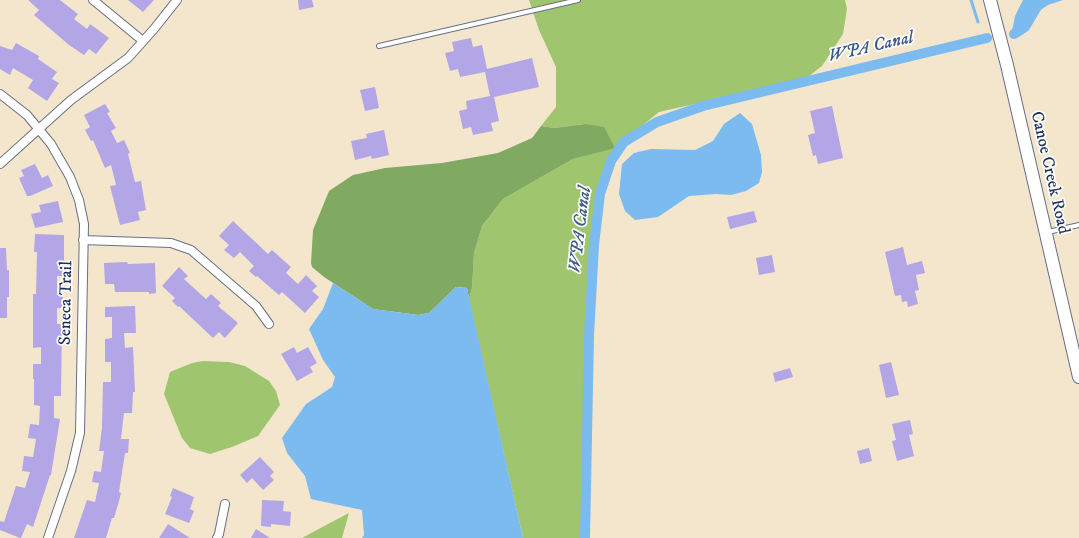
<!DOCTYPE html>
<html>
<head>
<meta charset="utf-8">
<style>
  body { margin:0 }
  canvas { display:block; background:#f3e6cd }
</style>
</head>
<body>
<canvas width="1079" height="538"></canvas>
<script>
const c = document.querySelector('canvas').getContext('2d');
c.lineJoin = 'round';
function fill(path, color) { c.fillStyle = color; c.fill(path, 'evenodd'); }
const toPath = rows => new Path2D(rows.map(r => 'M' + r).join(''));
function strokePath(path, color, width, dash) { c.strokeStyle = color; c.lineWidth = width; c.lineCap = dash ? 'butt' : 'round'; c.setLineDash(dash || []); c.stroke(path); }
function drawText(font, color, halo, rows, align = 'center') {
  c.font = font + ' "IM FELL DW Pica",serif'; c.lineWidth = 3.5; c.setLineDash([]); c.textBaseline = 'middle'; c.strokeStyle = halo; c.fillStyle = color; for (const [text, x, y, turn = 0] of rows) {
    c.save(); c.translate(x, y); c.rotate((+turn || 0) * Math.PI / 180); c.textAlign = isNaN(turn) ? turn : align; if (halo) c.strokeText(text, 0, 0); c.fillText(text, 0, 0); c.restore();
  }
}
const green = toPath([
  [529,0,845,0,847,9,843,34,822,66,805,79,659,112,615,148,593,212,586,382,584,538,523,538,469,299,472,288,474,253,482,226,503,199,573,159,615,147,585,124,554,128,541,126,556,107,556,67,539,30],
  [203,361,229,362,245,366,269,381,276,391,280,405,258,436,232,447,210,454,190,448,182,438,164,394,170,372,192,363],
  [349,513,342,538,302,538,328,524]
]);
const forest = toPath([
  [585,124,604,127,615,148,573,159,503,199,482,226,474,253,472,288,469,299,467,288,456,287,429,313,418,315,373,309,324,277,312,267,311,263,313,230,329,191,353,175,385,168,442,163,498,153,532,138,541,126,554,128]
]);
const water = toPath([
  [1023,0,1063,0,1048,5,1036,13,1032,18,1030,27,1012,31,1015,16],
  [740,113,752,124,761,155,762,172,759,183,746,191,731,195,716,194,689,196,658,217,635,220,625,211,619,194,622,164,634,153,651,149,695,150,713,141,724,124],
  [333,283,373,309,418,315,429,313,456,287,467,288,523,538,362,538,364,535,362,510,311,499,305,476,287,453,282,438,306,404,332,387,335,377,323,360,309,329,323,309]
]);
const stream = toPath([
  [971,0,978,22]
]);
const canal = toPath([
  [1014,34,1025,27,1041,0],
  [585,538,589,336,594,245,600,194,611,161,624,142,657,122,703,106,987,38]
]);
const building = toPath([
  [28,0,60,0,78,14,74,19,87,29,90,24,109,38,96,54,89,49,84,55,69,45,34,15,39,10],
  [128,0,154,0,143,12],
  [298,0,312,0,314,7,299,10],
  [471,38,473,47,482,45,487,69,532,58,539,87,494,97,499,121,491,123,493,131,473,135,471,127,463,129,459,111,467,109,466,101,490,96,485,72,460,77,458,69,450,71,445,53,454,51,452,42],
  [16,43,39,56,38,59,57,72,52,79,59,83,47,101,28,88,33,80,13,68,10,75,0,69,0,46,12,50],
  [375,87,379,108,365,111,360,90],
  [105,104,110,112,107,113,116,128,111,131,117,143,124,140,130,153,128,154,135,182,141,181,146,210,138,212,140,220,120,225,110,186,116,185,111,165,105,168,93,140,91,141,85,130,90,127,84,115],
  [832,106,843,158,818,164,816,155,813,156,808,135,815,133,810,111],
  [384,130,389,155,372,159,371,156,355,160,351,141,367,138,366,134],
  [35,164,42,178,48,175,53,186,30,196,27,196,19,178,24,176,21,170],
  [58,201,63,222,35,228,31,214,41,212,39,205],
  [754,211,757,222,730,229,727,217],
  [233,221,268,254,272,250,291,267,286,273,298,284,306,275,317,286,312,291,319,297,305,313,282,292,279,295,257,276,256,277,249,271,254,266,240,252,234,258,224,250,229,245,219,236],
  [35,234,64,235,64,276,57,276,57,294,63,294,63,308,57,308,57,324,62,324,61,396,54,396,54,418,60,419,51,475,50,475,33,527,27,524,21,538,20,538,0,530,0,521,4,522,16,486,25,488,30,472,22,471,24,456,33,457,36,439,28,438,30,424,39,425,40,406,34,405,34,379,33,379,33,364,41,364,41,347,33,348,33,294,36,294,37,252,34,252],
  [903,247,907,265,922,261,925,273,916,275,919,290,915,291,918,304,908,307,907,301,902,302,901,295,895,296,885,252],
  [0,248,6,248,7,270,9,270,9,297,7,297,7,318,0,318],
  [772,255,775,272,759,275,756,258],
  [127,262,128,264,155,263,156,293,149,294,149,292,115,292,114,284,105,284,104,263],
  [179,267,188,276,184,279,206,299,211,294,221,303,218,306,238,323,225,338,219,332,213,338,179,306,178,307,172,301,175,298,162,286],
  [135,306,136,333,124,333,125,348,133,347,135,392,133,392,132,413,124,413,123,421,121,439,129,439,128,453,125,453,119,492,121,493,119,501,114,518,112,518,106,538,74,538,87,500,95,502,99,483,92,482,94,471,101,472,104,451,99,451,102,428,103,382,111,382,111,362,105,362,105,339,112,338,112,317,105,317,105,307],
  [294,347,297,353,308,347,317,363,310,367,313,372,297,381,281,354],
  [891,362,899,395,886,398,879,365],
  [790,368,793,377,775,382,773,373],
  [910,420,913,434,909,435,914,456,897,461,892,441,896,440,892,424],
  [869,448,872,461,860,464,857,451],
  [260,457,274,472,270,476,274,480,263,490,252,478,247,483,240,475],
  [173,488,194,497,190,509,194,511,189,523,165,514,172,497,170,496],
  [262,500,284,501,283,511,291,512,290,526,271,524,271,527,261,526],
  [168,524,190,538,159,538],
  [256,529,270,538,251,538]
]);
const lane = toPath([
  [379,46,578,0],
  [1048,232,1079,225]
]);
const street = toPath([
  [93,0,143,41],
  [0,94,27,115,51,144,70,177,79,200,84,224,80,433,71,471,48,538],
  [0,164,71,100,128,58,154,29,177,0],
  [83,240,171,243,191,250,256,306,269,324],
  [217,538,219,534,225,504]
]);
const secondary = toPath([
  [990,0,1007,65,1079,377]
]);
const streetNames = [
  ["Canoe Creek Road",1049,173,77],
  ["Seneca Trail",67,303,-89]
];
const waterNames = [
  ["WPA Canal",871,48,-13],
  ["WPA Canal",581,230,-83]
];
fill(green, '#a0c56f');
fill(forest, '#80aa62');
fill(water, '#7bbbef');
strokePath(stream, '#7bbbef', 3);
strokePath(canal, '#7bbbef', 10);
fill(building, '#b3a6e6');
strokePath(lane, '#676f85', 6);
strokePath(street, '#676f85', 10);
strokePath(secondary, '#676f85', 14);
strokePath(lane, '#fff', 4);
strokePath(street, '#fff', 8);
strokePath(secondary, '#fff', 12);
drawText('17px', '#1b2f5e', '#fdfcf7', streetNames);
drawText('italic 18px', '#38598a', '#fdfcf7', waterNames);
</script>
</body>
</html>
